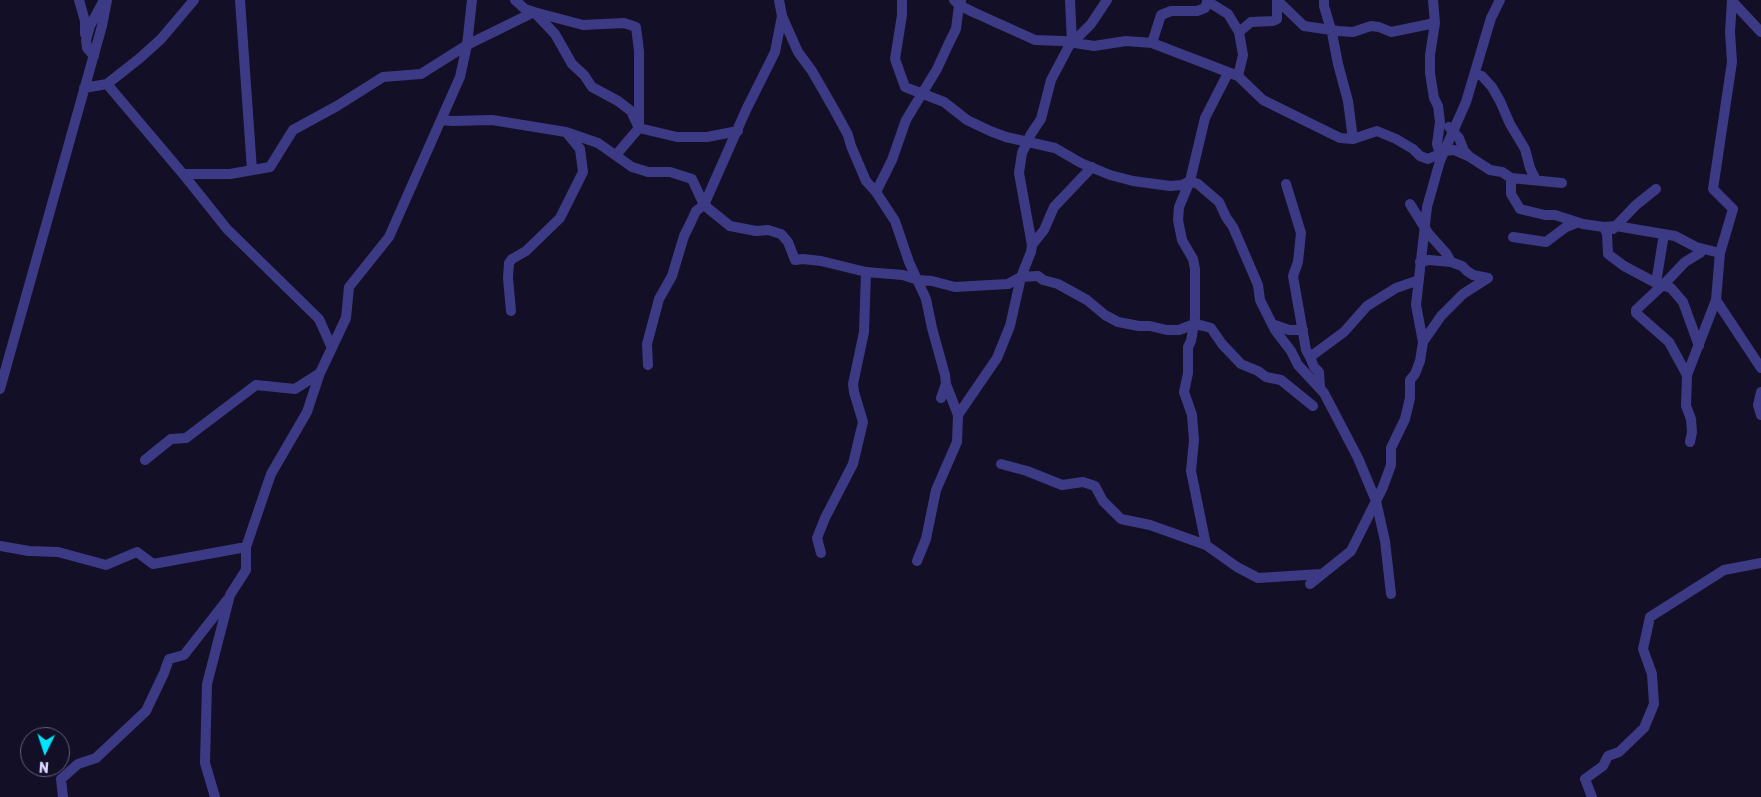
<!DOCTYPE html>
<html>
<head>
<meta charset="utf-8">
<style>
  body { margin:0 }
  #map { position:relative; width:1761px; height:797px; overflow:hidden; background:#130f26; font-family:Rubik,sans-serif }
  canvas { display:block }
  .north { position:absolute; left:20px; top:727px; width:50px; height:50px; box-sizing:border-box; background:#130f26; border:1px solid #625e7d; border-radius:50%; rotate:184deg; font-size:14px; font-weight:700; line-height:20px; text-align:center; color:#d9d4ff }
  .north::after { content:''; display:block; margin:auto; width:18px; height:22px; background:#00e5ff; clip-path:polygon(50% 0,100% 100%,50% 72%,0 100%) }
</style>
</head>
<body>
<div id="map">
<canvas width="1761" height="797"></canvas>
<div class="north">N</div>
</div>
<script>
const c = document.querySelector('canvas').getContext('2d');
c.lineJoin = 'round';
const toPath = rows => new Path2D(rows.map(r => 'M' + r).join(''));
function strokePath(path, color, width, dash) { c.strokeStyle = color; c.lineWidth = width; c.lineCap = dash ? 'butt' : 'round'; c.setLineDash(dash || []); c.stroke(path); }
const minor = toPath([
  [79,0,85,21,85,34],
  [240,0,252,170],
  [515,0,525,9,534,12,555,34,572,64,584,75,592,87,618,101,631,111,637,124],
  [779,0,782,16,798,52,812,71,835,111,848,135,851,146,866,181,876,192],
  [902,0,902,15,895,59,905,87,944,102,967,120,990,131,1006,137,1055,148,1081,163,1110,175,1133,181,1170,186,1182,185,1190,181,1198,184,1219,202,1226,217,1233,227,1258,285,1260,300,1275,330,1291,351,1298,365,1324,393,1358,458,1376,501,1385,541,1391,594],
  [954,0,959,5,973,12,1035,40,1063,41,1094,46,1126,41,1152,43,1238,76,1263,100,1340,138,1353,139,1377,131,1396,139,1413,149,1420,156,1428,159,1437,155,1443,151,1454,150,1470,157,1490,170,1502,172,1511,178,1562,183],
  [1070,0,1072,43],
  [1324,0,1324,6,1332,33,1338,64,1348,101,1353,139],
  [1433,0,1435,23,1430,55,1430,73,1434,98,1438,106,1440,122,1437,144,1439,151,1443,151],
  [1732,0,1730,32,1732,62,1713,189,1733,209,1720,253,1716,300,1761,368],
  [1207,1,1228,14,1239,32,1243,55,1238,76],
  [1278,1,1304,26,1338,31,1353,32,1371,26,1379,27,1391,32,1435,23],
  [1732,1,1761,32],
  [1239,32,1251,22,1273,21,1277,19,1277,0],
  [1152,43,1161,15,1171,11,1197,11,1205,8,1208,0],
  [94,56,87,48,86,40,90,26,104,0],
  [1475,74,1482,76,1492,87,1500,101,1510,124,1525,149,1530,168,1536,180],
  [107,84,183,174,227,229,319,319,332,348],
  [84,88,107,84,140,58,161,39,194,0],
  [441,120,452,121,492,120,566,132,598,143,632,167,648,172,670,172,692,179,704,205,730,226,756,231,768,230,781,234,788,242,795,260,803,259,821,261,866,272,903,275,918,280,932,281,955,287,1008,284,1021,277,1038,276,1043,280,1058,284,1087,300,1105,315,1118,322,1139,326,1150,326,1167,330,1179,330,1194,324,1204,326,1211,328,1222,344,1241,364,1258,371,1266,377,1281,380,1313,406],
  [1449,127,1459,138,1464,151,1469,156],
  [639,128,677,137,707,137,738,131],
  [183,174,230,174,270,167,293,130,337,106,383,77,421,74,467,45,534,12,583,25,624,23,636,27,639,51,639,128,616,155],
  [1511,178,1511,194,1520,209,1524,210,1545,215,1555,215,1583,224,1604,227,1616,226,1675,236,1696,247,1720,253],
  [1286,184,1301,233,1298,262,1293,276,1306,350,1310,357],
  [1410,204,1428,233,1446,253,1451,262,1462,266,1467,271,1473,275,1488,278],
  [1604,227,1607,234,1608,254,1624,266,1656,283],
  [1613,229,1636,205,1656,189],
  [1664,234,1656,283,1671,288,1683,302,1699,346],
  [1513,237,1546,242,1566,227,1576,223],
  [1032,245,1019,173,1022,153,1031,134,1041,119,1051,80,1069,46,1091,24,1107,0],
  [1420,262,1429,260,1451,262],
  [511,311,508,278,509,263,512,259,526,251,560,218,583,172,580,149,567,133],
  [1272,324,1289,330,1303,330],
  [1423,342,1416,305,1427,207,1440,161,1466,102,1491,18,1500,0],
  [648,365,647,344,659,299,672,276,684,236,690,224,696,211,704,205,746,110,775,52,782,16],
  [1687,375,1669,342,1636,313,1636,310,1668,280,1685,262,1700,253,1703,249],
  [946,384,958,415],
  [1320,387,1319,372,1314,367,1310,357,1344,332,1367,306,1396,288,1419,280],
  [0,389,102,26,107,0],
  [1761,392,1758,405,1761,415],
  [941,398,946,384,945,375,932,328,926,299,909,262,895,221,876,192,892,160,906,120,937,69,949,43,956,29,959,5,961,1],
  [1690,442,1692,432,1691,419,1686,406,1687,375,1716,300],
  [145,460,171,439,186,438,256,385,295,389,320,373],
  [1001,464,1027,471,1062,485,1083,482,1095,486,1103,501,1121,519,1150,525,1206,545,1237,567,1258,578,1321,574],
  [1206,545,1191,471,1194,440,1192,415,1184,392,1188,373,1188,347,1191,341,1195,318,1195,269,1193,259,1182,240,1178,220,1179,207,1190,181,1205,118,1228,73],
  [0,546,29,551,58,552,106,565,137,552,153,564,246,547],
  [821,553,817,538,825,518,853,464,863,422,854,392,853,384,864,332,866,272],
  [917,561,926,539,936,490,957,442,958,415,997,358,1010,326,1021,277,1031,252,1032,245,1044,230,1054,207,1092,167],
  [1310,584,1351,551,1383,487,1391,465,1391,448,1405,419,1410,398,1410,380,1415,374,1420,361,1423,342,1441,316,1463,294,1488,278],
  [63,797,61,779,78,764,96,758,146,711,164,673,169,659,184,655,227,600],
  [215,797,205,763,207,684,230,595,246,570,246,547,271,474,307,412,320,373,346,318,349,287,389,237,460,77,467,45,472,0],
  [1592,797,1585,779,1603,766,1608,756,1619,752,1644,728,1654,704,1652,674,1643,649,1650,617,1724,570,1761,563]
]);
strokePath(minor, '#3d3a85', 10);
</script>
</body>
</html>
